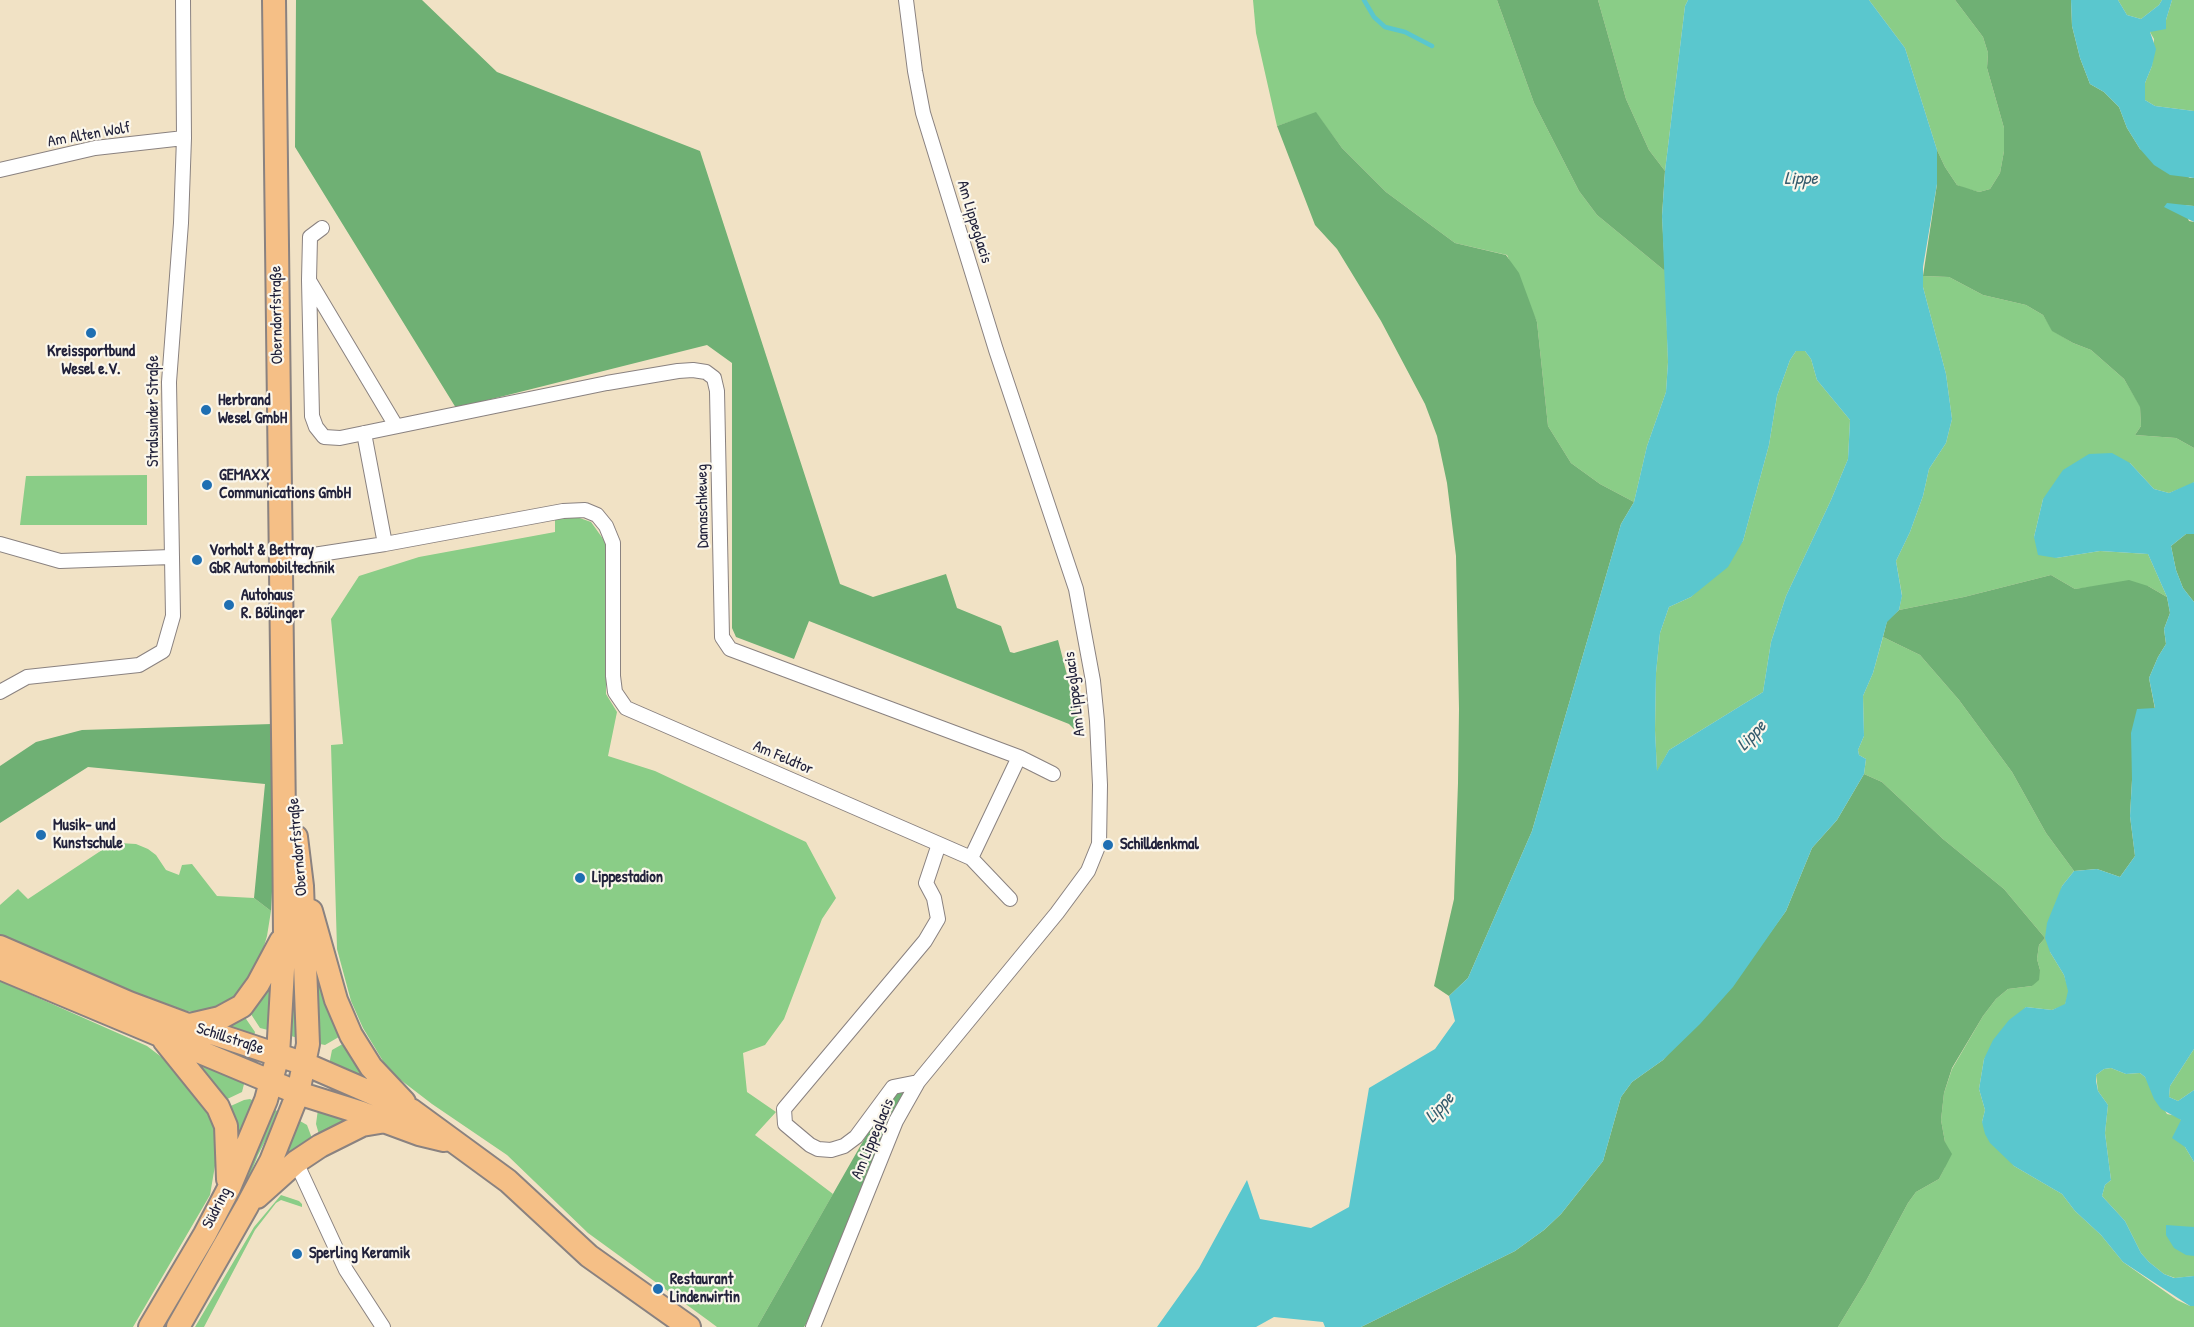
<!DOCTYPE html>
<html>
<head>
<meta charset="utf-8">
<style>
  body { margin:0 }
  canvas { display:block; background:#f1e2c5 }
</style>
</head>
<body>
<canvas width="2194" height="1327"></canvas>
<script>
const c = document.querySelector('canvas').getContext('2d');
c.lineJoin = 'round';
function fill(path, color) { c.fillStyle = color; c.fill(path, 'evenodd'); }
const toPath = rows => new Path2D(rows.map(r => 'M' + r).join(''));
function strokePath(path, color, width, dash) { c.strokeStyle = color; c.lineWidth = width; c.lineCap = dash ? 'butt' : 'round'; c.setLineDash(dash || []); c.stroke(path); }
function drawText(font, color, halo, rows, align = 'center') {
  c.font = font + ' "Patrick Hand",sans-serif'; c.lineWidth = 4.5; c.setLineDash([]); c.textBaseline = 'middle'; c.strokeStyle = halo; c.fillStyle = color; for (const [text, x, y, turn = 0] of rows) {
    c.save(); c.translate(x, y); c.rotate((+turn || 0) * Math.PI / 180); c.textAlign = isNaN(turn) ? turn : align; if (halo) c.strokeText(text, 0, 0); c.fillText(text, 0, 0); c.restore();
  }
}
const green = toPath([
  [1253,0,1497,0,1534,103,1579,191,1597,215,1665,271,1668,362,1666,392,1647,446,1634,502,1600,484,1571,463,1548,426,1537,322,1507,255,1455,243,1386,192,1342,148,1316,113,1277,126,1256,33],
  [1598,0,1688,0,1685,6,1665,171,1649,150,1626,99],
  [1869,0,1955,0,1983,37,1988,53,1987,68,2004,128,2004,151,2000,173,1990,189,1979,192,1964,188,1957,185,1945,167,1937,150,1905,48],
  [2118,0,2162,0,2159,5,2141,19,2127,15],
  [2172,0,2194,0,2194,111,2155,106,2145,100,2145,83,2152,66,2154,39,2150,32,2166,20],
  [1923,276,1949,277,1983,295,2026,305,2043,315,2053,331,2073,343,2091,350,2124,379,2140,406,2141,426,2135,435,2176,438,2194,448,2194,482,2192,484,2169,493,2154,489,2130,463,2043,499,2034,537,2056,558,2100,551,2148,554,2167,597,2148,586,2099,586,2075,589,2051,575,1964,597,1899,610,1902,595,1896,561,1910,532,1923,496,1929,469,1946,443,1952,419,1946,374,1923,287],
  [1796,351,1805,351,1811,359,1817,380,1850,420,1848,459,1831,500,1786,596,1771,642,1763,692,1669,750,1657,772,1655,730,1656,673,1660,633,1669,607,1691,597,1743,541,1769,445,1777,396,1790,360],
  [147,475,147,525,20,525,26,476],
  [574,516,591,522,606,543,606,694,617,712,608,756,655,771,806,842,836,898,822,919,784,1019,765,1045,743,1053,747,1092,776,1112,755,1135,833,1194,757,1327,717,1327,709,1321,588,1233,507,1155,432,1104,389,1071,363,1028,351,1001,337,949,331,745,343,744,331,619,359,576,419,557,555,532,555,519],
  [1883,637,1920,655,1959,700,2012,772,2046,833,2074,871,2062,886,2050,952,2064,975,2069,991,2065,1005,2052,1010,2026,1007,1984,1059,1979,1089,1985,1110,1982,1122,2014,1166,2062,1194,2075,1211,2101,1235,2123,1262,2177,1300,2190,1306,2194,1306,2194,1327,1838,1327,1866,1281,1908,1203,1916,1192,1939,1179,1945,1167,1945,1142,1941,1120,1944,1093,1952,1069,1983,1016,1996,999,2008,989,2032,986,2040,970,2037,959,2039,945,2045,938,2004,889,1943,839,1882,782,1864,774,1866,759,1859,755,1858,750,1864,736,1863,696,1873,673],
  [119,843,136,844,148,849,156,855,166,870,179,875,182,865,192,864,217,896,254,898,271,911,267,936,258,967,246,988,224,1006,199,1013,170,1008,0,935,0,905,18,889,28,899,99,852,111,845],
  [317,958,344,1034,325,1045,315,1043],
  [295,960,301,1039,291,1036],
  [271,976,268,1030,260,1028,247,1008],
  [0,981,147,1046,168,1062,206,1106,214,1124,217,1154,210,1195,133,1327,0,1327],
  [242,1013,255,1032,253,1040,214,1028],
  [348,1041,378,1083,329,1065,332,1050],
  [2194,1049,2194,1090,2178,1101,2169,1097,2170,1086],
  [193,1060,245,1080,242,1092,221,1102],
  [2111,1068,2126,1074,2140,1073,2145,1077,2167,1114,2177,1116,2181,1120,2185,1147,2194,1162,2194,1276,2175,1278,2164,1274,2149,1262,2141,1253,2125,1221,2102,1196,2105,1185,2111,1180,2105,1133,2108,1105,2098,1091,2096,1075,2104,1069],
  [250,1099,254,1101,240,1143,224,1109,244,1100],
  [270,1108,280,1112,258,1155,236,1210,170,1327,157,1327],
  [318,1109,358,1121,320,1138,316,1124],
  [300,1121,307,1125,313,1141,279,1164],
  [281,1195,299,1201,302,1204,302,1207,281,1200,276,1203,255,1230,204,1327,195,1327,254,1227]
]);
const forest = toPath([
  [296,0,422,0,497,72,700,151,840,584,873,597,946,574,957,608,1001,626,1010,652,1014,653,1058,640,1079,722,1077,732,1069,724,809,621,794,659,736,637,732,628,732,363,707,345,456,408,295,147],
  [1497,0,1598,0,1626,99,1649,150,1665,171,1662,216,1665,271,1597,215,1579,191,1534,103],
  [1955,0,2071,0,2072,26,2080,58,2090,84,2104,92,2119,107,2127,128,2140,149,2190,178,2194,178,2194,206,2182,205,2189,221,2194,222,2194,448,2176,438,2135,435,2141,426,2140,407,2124,379,2091,350,2073,343,2052,331,2043,315,2026,305,1983,295,1949,277,1923,276,1937,184,1937,150,1945,167,1957,185,1979,192,1990,189,2000,173,2004,151,2004,128,1987,68,1988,53,1983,37],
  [1316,112,1342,148,1386,192,1455,243,1506,255,1519,273,1537,322,1548,426,1571,463,1600,484,1634,502,1621,524,1532,831,1468,978,1449,996,1434,986,1454,899,1458,783,1459,709,1456,556,1447,483,1437,436,1425,404,1381,321,1337,249,1315,225,1277,126],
  [2186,534,2194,534,2194,602,2183,588,2176,570,2171,546],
  [2051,575,2075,589,2129,580,2148,586,2167,597,2170,613,2164,629,2166,644,2158,657,2149,678,2155,709,2132,780,2130,816,2135,856,2120,877,2097,869,2074,871,2046,833,2012,772,1959,700,1920,655,1883,637,1887,621,1899,610,1964,597],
  [272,724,274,853,271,911,254,898,265,784,88,767,0,823,0,766,36,742,82,730],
  [1864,774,1882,782,1943,839,2004,889,2045,938,2039,945,2037,959,2040,970,2039,980,2032,986,2008,989,1996,999,1983,1016,1952,1068,1944,1093,1941,1120,1945,1142,1952,1154,1939,1179,1916,1192,1908,1203,1866,1281,1838,1327,1361,1327,1515,1251,1544,1230,1561,1214,1603,1161,1621,1097,1632,1082,1663,1060,1759,948,1786,911,1812,848,1837,820],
  [895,1090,906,1094,892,1118,806,1324,804,1327,757,1327,866,1136]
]);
const water = toPath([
  [1688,0,1869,0,1905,48,1937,150,1937,184,1923,267,1923,287,1946,374,1952,419,1946,443,1929,469,1923,496,1910,532,1896,561,1902,596,1899,610,1887,622,1873,673,1863,696,1864,736,1858,750,1859,755,1866,759,1864,774,1837,820,1812,848,1786,911,1733,987,1700,1024,1663,1060,1632,1082,1621,1097,1603,1161,1561,1214,1544,1230,1515,1251,1361,1327,1325,1327,1323,1322,1274,1317,1256,1327,1157,1327,1199,1268,1247,1180,1260,1219,1311,1228,1349,1207,1369,1088,1435,1049,1455,1021,1449,996,1468,978,1532,831,1621,524,1634,502,1647,446,1666,392,1668,362,1662,216,1665,171,1685,6],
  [1796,351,1805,351,1811,359,1817,380,1850,420,1848,459,1831,500,1786,596,1771,642,1763,692,1669,750,1657,771,1655,730,1656,673,1660,633,1669,607,1691,597,1728,567,1743,541,1769,445,1777,396,1790,360],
  [2071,0,2118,0,2127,15,2141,19,2159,5,2162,0,2172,0,2166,20,2166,29,2150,32,2156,49,2152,66,2145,83,2145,100,2155,106,2194,111,2194,178,2170,175,2154,165,2140,149,2127,128,2119,107,2104,92,2090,84,2080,58,2072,26],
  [2167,203,2194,206,2194,222,2164,207],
  [2112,453,2130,463,2154,489,2169,493,2194,482,2194,534,2186,534,2171,546,2176,570,2183,588,2194,602,2194,1049,2170,1086,2169,1097,2178,1101,2194,1090,2194,1162,2185,1147,2172,1138,2181,1120,2161,1109,2154,1099,2145,1077,2140,1073,2126,1074,2111,1068,2104,1069,2096,1075,2096,1081,2098,1091,2108,1105,2105,1133,2111,1180,2105,1185,2102,1196,2125,1221,2141,1253,2149,1262,2164,1274,2174,1278,2194,1276,2194,1306,2190,1306,2123,1262,2101,1235,2075,1211,2062,1194,2014,1166,1990,1143,1985,1134,1982,1122,1985,1110,1979,1089,1984,1059,1993,1040,2009,1020,2026,1007,2052,1010,2065,1004,2068,991,2064,975,2050,952,2045,938,2047,923,2062,886,2074,871,2097,869,2120,877,2135,856,2130,816,2132,780,2131,733,2137,709,2155,708,2149,678,2158,657,2166,644,2164,629,2170,613,2167,597,2148,554,2100,551,2056,558,2038,555,2034,537,2043,499,2063,470,2089,454],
  [2166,1225,2194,1227,2194,1256,2186,1255,2174,1248,2166,1235]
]);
const stream = toPath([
  [1364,0,1374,17,1385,27,1405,32,1432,46]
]);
const street = toPath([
  [0,170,95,148,184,138],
  [322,228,310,237,309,280,312,416,316,427,324,437,340,438,607,383,678,371,693,370,706,372,714,378,717,391,722,637,730,649,1019,757,1053,774],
  [310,282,396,426],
  [364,433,385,544],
  [0,544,60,561,171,557],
  [281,560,385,544,563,511,585,510,597,515,606,526,613,543,613,676,615,692,626,708,939,844,926,883,934,898,938,919,925,941,784,1109,785,1124,810,1145,818,1149,831,1150,844,1146,856,1137,893,1087,918,1082],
  [0,692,27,677,139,665,163,651,173,616,169,382,181,223,184,138,183,0],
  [939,844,971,858,1010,899],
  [971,858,1019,757],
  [296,1162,346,1270,383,1327],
  [813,1327,896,1121,918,1082,1057,913,1088,871,1099,844,1100,785,1097,721,1093,681,1076,589,996,350,923,113,915,71,906,0]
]);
const primary = toPath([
  [311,911,336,1000,351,1035,371,1067,404,1102],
  [0,947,129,1003,188,1025,305,1064,411,1110,508,1181,589,1256,689,1327],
  [0,968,298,1093,362,1113,419,1134,444,1140],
  [190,1025,220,1018,242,1006,258,984,281,941],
  [164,1040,218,1107,226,1126,228,1179],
  [257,1197,296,1162,320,1146,362,1125,386,1121],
  [150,1327,205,1234,229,1188,266,1100,278,1055,285,935,284,816,274,0],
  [178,1327,247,1206,271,1161,298,1093,308,1044,302,886,296,837]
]);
const markers = [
  [91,333,6,"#1f6fb2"],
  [206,410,6,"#1f6fb2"],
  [207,485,6,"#1f6fb2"],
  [197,560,6,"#1f6fb2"],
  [229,605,6,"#1f6fb2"],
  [41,835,6,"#1f6fb2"],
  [1108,845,6,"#1f6fb2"],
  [580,878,6,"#1f6fb2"],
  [297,1254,6,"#1f6fb2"],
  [658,1289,6,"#1f6fb2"]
];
const streetNames = [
  ["Am Alten Wolf",89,135,-10],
  ["Am Lippeglacis",974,222,73],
  ["Oberndorfstraße",277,315,-91],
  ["Stralsunder Straße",154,411,-90],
  ["Damaschkeweg",703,506,-91],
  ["Am Lippeglacis",1075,694,-97],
  ["Am Feldtor",783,758,23],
  ["Oberndorfstraße",298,847,-95],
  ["Schillstraße",230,1039,18],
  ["Am Lippeglacis",873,1139,-67],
  ["Südring",217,1208,-63]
];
const poiNames = [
  ["Kreissportbund",91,352,"center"],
  ["Wesel e.V.",91,370,"center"],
  ["Herbrand",218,401],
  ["Wesel GmbH",218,419],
  ["GEMAXX",219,476],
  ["Communications GmbH",219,494],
  ["Vorholt & Bettray",209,551],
  ["GbR Automobiltechnik",209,569],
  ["Autohaus",241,596],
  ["R. Bölinger",241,614],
  ["Musik- und",53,826],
  ["Kunstschule",53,844],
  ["Schilldenkmal",1120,845],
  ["Lippestadion",592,878],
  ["Sperling Keramik",309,1254],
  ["Restaurant",670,1280],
  ["Lindenwirtin",670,1298]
];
const waterNames = [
  ["Lippe",1801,179],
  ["Lippe",1752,736,-47],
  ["Lippe",1440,1108,-48]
];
fill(green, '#8acd87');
fill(forest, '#6fb074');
fill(water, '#5ac7ce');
strokePath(stream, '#5ac7ce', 4.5);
strokePath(street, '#8a8280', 16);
strokePath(primary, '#8a8280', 26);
strokePath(street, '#fff', 14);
strokePath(primary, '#f5bf86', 22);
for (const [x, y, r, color] of markers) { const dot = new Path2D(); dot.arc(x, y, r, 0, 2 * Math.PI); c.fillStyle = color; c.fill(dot); strokePath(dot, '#fbf7ec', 2); }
drawText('16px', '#22223b', '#fbf7ec', streetNames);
drawText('bold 16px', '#22223b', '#fbf7ec', poiNames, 'left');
drawText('italic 18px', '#365c6e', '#fbf7ec', waterNames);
</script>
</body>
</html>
